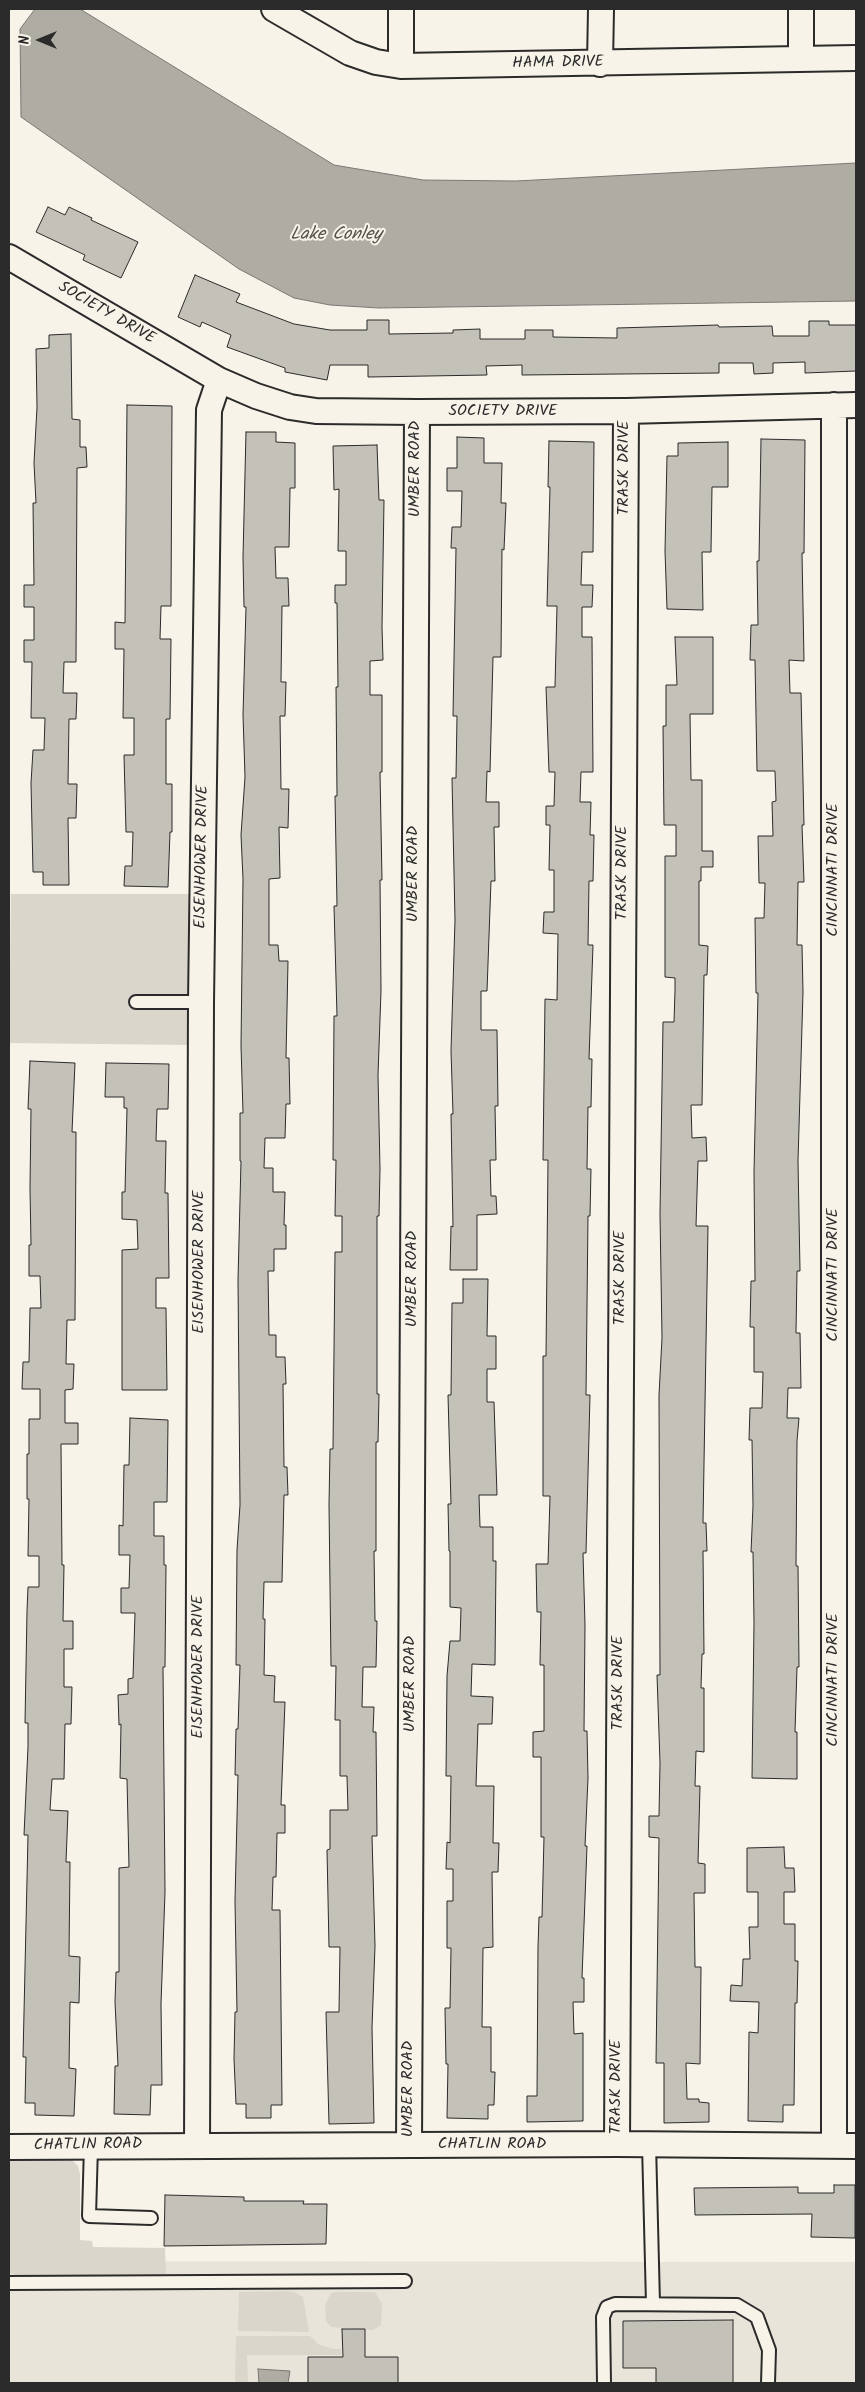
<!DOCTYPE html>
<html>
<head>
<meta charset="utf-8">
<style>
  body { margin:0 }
  #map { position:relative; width:865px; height:2392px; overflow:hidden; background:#f7f3e8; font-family:Kalam,sans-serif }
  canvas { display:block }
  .frame { position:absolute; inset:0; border:10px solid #2b2b2b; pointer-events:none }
  .north { position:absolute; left:15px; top:15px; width:50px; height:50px; -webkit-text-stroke:4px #f7f3e8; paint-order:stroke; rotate:270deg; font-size:14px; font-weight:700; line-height:20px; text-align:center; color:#2b2b2b }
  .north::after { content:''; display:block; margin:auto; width:18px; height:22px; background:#2b2b2b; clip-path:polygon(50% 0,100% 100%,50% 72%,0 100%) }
</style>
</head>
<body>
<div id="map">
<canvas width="865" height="2392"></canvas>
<div class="frame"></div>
<div class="north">N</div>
</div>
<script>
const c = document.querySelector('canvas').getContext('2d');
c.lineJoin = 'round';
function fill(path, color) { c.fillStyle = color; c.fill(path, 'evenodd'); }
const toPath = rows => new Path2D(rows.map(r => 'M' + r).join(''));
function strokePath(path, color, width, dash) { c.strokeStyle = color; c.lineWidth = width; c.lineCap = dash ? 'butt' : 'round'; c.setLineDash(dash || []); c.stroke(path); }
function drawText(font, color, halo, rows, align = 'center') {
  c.font = font + ' Kalam,sans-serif'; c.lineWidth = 4; c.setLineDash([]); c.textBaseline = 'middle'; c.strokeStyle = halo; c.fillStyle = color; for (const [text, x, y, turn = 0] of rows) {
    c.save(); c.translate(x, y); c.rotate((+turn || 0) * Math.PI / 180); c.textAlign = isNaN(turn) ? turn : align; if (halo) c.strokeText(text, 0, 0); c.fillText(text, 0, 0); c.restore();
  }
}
const built = toPath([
  [9,2261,856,2262,856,2383,9,2383]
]);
const green = toPath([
  [11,894,194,894,190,1045,9,1043],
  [9,2159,71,2159,78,2166,80,2174,80,2240,92,2241,93,2247,165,2248,166,2274,17,2276,9,2272],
  [288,2291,294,2292,303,2297,309,2332,238,2331,239,2292],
  [335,2292,375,2292,382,2304,381,2325,373,2330,331,2327,326,2321,325,2305,331,2293],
  [236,2336,310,2336,318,2344,333,2349,341,2349,341,2355,247,2355,248,2383,235,2383]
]);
const water = toPath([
  [35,9,80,9,334,165,423,180,516,181,856,163,856,301,379,308,330,305,294,298,239,269,21,117,20,29,35,9],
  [258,2369,290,2371,288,2383,259,2383,258,2369]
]);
const building = toPath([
  [48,207,65,215,69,207,92,218,91,220,138,242,121,278,83,260,85,255,36,232,48,207],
  [195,275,240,294,236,302,294,324,330,330,367,330,367,320,389,320,389,334,453,333,453,330,480,329,480,339,525,339,525,330,553,330,553,337,617,338,617,328,718,325,719,327,772,326,773,336,809,336,809,321,829,321,829,325,856,325,856,371,805,373,805,362,773,363,773,373,754,374,753,363,719,363,719,373,522,375,522,365,486,366,487,375,368,377,368,365,330,365,327,380,285,372,285,368,227,347,231,335,202,322,200,327,178,317,195,275],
  [71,334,72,419,80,420,80,447,86,447,87,467,77,468,76,662,64,662,63,693,77,693,76,719,69,719,68,784,77,784,76,818,68,818,69,885,43,885,43,872,33,872,31,783,33,750,44,750,45,718,31,718,32,662,24,662,24,640,34,640,34,607,24,607,24,585,34,585,33,503,36,503,34,463,37,407,36,349,49,348,49,335,71,334],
  [127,405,172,406,171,606,161,606,160,639,171,639,170,719,166,719,166,784,172,784,172,832,170,832,168,887,124,886,125,866,132,866,133,832,126,832,124,755,134,755,134,718,123,718,124,649,115,649,115,622,125,623,127,405],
  [246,432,276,432,276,442,295,443,295,488,290,488,289,547,275,547,276,578,288,578,289,606,282,606,281,682,286,682,285,716,280,716,281,789,289,789,288,828,279,827,280,878,269,879,269,945,278,945,279,961,288,961,286,1058,289,1058,290,1104,286,1104,285,1138,265,1138,264,1168,273,1168,273,1192,285,1192,284,1225,286,1225,286,1249,274,1249,274,1271,268,1271,269,1335,276,1335,276,1357,285,1357,286,1384,283,1384,284,1467,287,1467,288,1495,284,1495,282,1582,264,1582,263,1619,265,1619,264,1675,275,1676,274,1702,285,1702,281,1805,285,1805,285,1833,277,1833,276,1877,273,1877,272,1910,280,1910,282,2105,271,2105,271,2118,246,2118,246,2104,236,2104,234,2059,235,2012,237,2012,235,1901,238,1775,235,1775,236,1729,238,1729,240,1665,236,1665,237,1550,240,1505,238,1280,241,1161,240,1161,240,1113,243,1113,241,1046,243,879,241,835,245,777,243,715,246,607,244,607,243,557,246,432],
  [457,437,484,438,484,463,502,463,501,503,506,503,504,550,502,549,501,657,493,657,490,772,487,771,486,802,499,802,499,827,494,827,495,881,491,881,487,991,481,991,481,1030,497,1030,498,1106,495,1106,496,1160,490,1160,491,1196,496,1196,497,1214,477,1215,477,1270,450,1270,451,1226,453,1227,451,1114,453,1114,451,1051,455,920,452,778,456,778,457,716,453,716,456,548,451,548,452,527,461,527,462,491,447,491,447,468,457,468,457,437],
  [761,439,805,440,804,553,802,553,804,661,789,660,790,693,801,693,804,825,802,825,804,882,798,882,797,945,802,945,803,992,798,1161,800,1271,797,1271,796,1333,800,1333,801,1388,788,1388,787,1418,799,1418,797,1441,796,1566,798,1566,799,1667,797,1667,795,1732,797,1732,797,1779,752,1778,754,1623,753,1552,751,1552,753,1506,752,1440,749,1440,750,1408,762,1408,763,1372,754,1372,754,1327,750,1327,751,1281,755,1281,754,1172,758,993,756,993,755,918,764,918,765,883,759,883,758,836,773,836,772,802,776,801,775,771,757,771,755,660,750,660,751,625,758,625,757,561,759,561,761,439],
  [549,441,594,442,593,552,582,552,581,585,593,585,592,607,582,607,582,637,592,637,593,772,581,772,580,802,591,802,590,835,594,835,593,881,589,881,588,945,593,945,589,1059,592,1059,591,1107,588,1107,587,1169,591,1169,590,1216,588,1216,586,1395,590,1395,586,1553,583,1553,585,1625,584,1731,587,1731,588,1778,585,1846,587,1846,582,1978,584,1978,584,2002,573,2002,574,2034,583,2033,583,2121,527,2122,527,2096,537,2096,538,1947,539,1917,542,1917,544,1837,541,1837,541,1757,533,1757,533,1732,544,1731,544,1665,540,1665,541,1612,537,1612,536,1564,548,1564,550,1496,543,1496,543,1356,546,1356,548,1160,543,1160,545,999,557,1000,558,934,543,933,544,912,554,912,554,870,549,870,550,825,546,825,546,806,554,806,555,772,549,772,546,687,555,687,557,606,547,606,550,487,548,487,549,441],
  [728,442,728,487,712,487,711,552,702,552,703,610,667,609,665,551,667,456,678,456,678,443,728,442],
  [377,445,379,500,384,500,382,627,383,660,370,661,370,695,382,695,382,772,380,772,382,880,380,880,381,991,378,1075,380,1169,379,1216,377,1216,377,1394,379,1394,378,1442,376,1442,376,1551,374,1551,375,1621,377,1621,376,1667,363,1667,362,1707,374,1707,373,1732,376,1732,377,1836,372,1836,375,1946,372,2028,374,2123,329,2124,326,2012,339,2012,340,1947,329,1947,327,1850,330,1849,330,1810,348,1810,347,1776,340,1776,340,1720,335,1720,336,1666,331,1666,329,1505,330,1449,333,1449,335,1252,342,1252,342,1216,335,1216,336,1160,333,1160,334,1016,337,1016,334,906,337,906,335,796,337,796,336,687,338,687,337,603,335,603,335,585,346,585,346,551,338,551,339,489,334,490,333,446,377,445],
  [675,637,713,637,713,714,690,714,691,780,702,780,702,851,713,851,713,867,701,867,701,881,699,881,699,945,708,946,707,975,704,975,702,1105,691,1105,692,1138,706,1137,707,1161,698,1161,696,1226,708,1226,703,1523,706,1523,707,1551,703,1551,704,1654,702,1654,701,1688,704,1688,704,1752,696,1751,695,1786,700,1786,698,1863,705,1864,705,1893,694,1893,695,1967,701,1967,700,2064,686,2063,687,2099,699,2099,699,2102,709,2103,709,2122,664,2123,664,2063,656,2063,659,1838,649,1837,649,1816,659,1816,660,1763,657,1675,660,1675,659,1395,662,1338,660,1214,663,1022,674,1022,675,990,675,978,665,977,665,856,676,856,676,825,664,825,663,726,666,726,666,685,677,685,675,637],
  [30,1061,75,1063,72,1132,76,1132,75,1320,67,1320,66,1364,74,1364,73,1389,65,1390,65,1423,78,1423,78,1444,61,1444,62,1565,64,1565,63,1621,73,1621,73,1649,64,1649,64,1687,72,1687,71,1724,65,1724,64,1779,52,1779,50,1810,68,1811,66,1862,70,1862,69,1956,80,1957,79,2003,70,2002,69,2068,76,2069,74,2116,35,2115,35,2103,25,2103,26,2057,23,2057,28,1835,24,1835,28,1747,28,1723,25,1723,27,1611,28,1587,39,1587,39,1556,28,1556,29,1499,27,1499,27,1454,29,1454,29,1419,40,1419,40,1389,22,1389,23,1362,29,1362,30,1308,41,1308,40,1276,29,1276,29,1245,31,1245,30,1188,31,1109,28,1109,30,1061],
  [106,1063,169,1064,168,1109,157,1109,156,1141,166,1141,165,1193,168,1193,169,1278,156,1278,156,1308,166,1308,167,1390,122,1390,122,1250,138,1249,137,1220,122,1219,122,1192,125,1192,127,1108,124,1108,124,1097,105,1097,106,1063],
  [463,1279,488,1279,487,1336,496,1336,496,1369,487,1369,487,1402,494,1402,497,1495,479,1495,480,1527,493,1527,493,1561,496,1561,495,1665,472,1664,471,1696,493,1697,492,1724,478,1724,476,1786,494,1786,493,1843,499,1843,498,1872,492,1872,493,1947,483,1948,482,2027,491,2027,491,2072,495,2072,494,2105,488,2105,488,2119,447,2118,448,2064,446,2064,445,2008,450,2008,451,1948,447,1948,447,1901,453,1901,453,1869,446,1869,447,1842,450,1843,451,1776,446,1776,447,1676,450,1641,460,1641,461,1608,450,1607,450,1551,449,1551,448,1504,451,1504,448,1395,451,1395,452,1303,463,1303,463,1279],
  [130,1418,168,1420,167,1502,154,1502,154,1536,164,1536,164,1565,166,1565,165,1667,163,1667,165,1892,161,2004,162,2085,151,2085,150,2115,114,2114,115,2066,118,2066,115,2002,116,1972,119,1972,119,1868,129,1867,127,1779,120,1778,121,1724,119,1725,118,1695,128,1694,128,1679,133,1678,135,1613,121,1613,121,1588,129,1588,130,1555,119,1555,119,1525,123,1526,124,1465,129,1465,130,1418],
  [784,1847,785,1868,794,1868,795,1892,784,1892,784,1924,795,1924,795,1961,798,1961,797,2003,795,2003,794,2105,783,2105,783,2122,748,2121,749,2032,758,2033,759,2002,730,2001,731,1985,742,1986,743,1959,750,1959,749,1927,758,1927,758,1892,747,1892,747,1848,784,1847],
  [834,2185,855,2185,855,2238,811,2237,812,2214,695,2215,694,2188,798,2187,798,2193,834,2193,834,2185],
  [165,2195,244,2197,244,2201,304,2201,303,2204,327,2204,326,2244,164,2246,165,2195],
  [733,2320,733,2383,656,2383,656,2368,623,2368,623,2321,733,2320],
  [342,2329,365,2329,365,2357,398,2357,398,2383,308,2383,308,2357,343,2357,342,2329]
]);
const lane = toPath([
  [136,1002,201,1002],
  [649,2144,653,2304],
  [91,2146,89,2216,151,2218],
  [9,2283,405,2281],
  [604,2383,603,2317,607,2307,615,2304,737,2305,757,2317,769,2350,768,2383]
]);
const street = toPath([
  [274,9,350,53,376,62,401,66,856,58],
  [801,59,801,9],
  [600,64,601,9],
  [401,66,401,9],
  [9,257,219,380,256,396,290,407,316,411,417,412,626,411,856,405],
  [617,2144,626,411],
  [197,2145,201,1002,209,410,219,380],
  [409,2145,417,412],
  [834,2146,834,405],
  [9,2147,617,2144,856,2146]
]);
const streetNames = [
  ["HAMA DRIVE",558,64,-1],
  ["SOCIETY DRIVE",106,314,30],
  ["SOCIETY DRIVE",503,412],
  ["TRASK DRIVE",625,468,-90],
  ["UMBER ROAD",416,469,-90],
  ["EISENHOWER DRIVE",203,857,-89],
  ["CINCINNATI DRIVE",834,870,-90],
  ["TRASK DRIVE",623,873,-90],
  ["UMBER ROAD",414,874,-90],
  ["EISENHOWER DRIVE",200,1262,-90],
  ["CINCINNATI DRIVE",834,1275,-90],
  ["TRASK DRIVE",621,1278,-90],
  ["UMBER ROAD",413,1279,-90],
  ["EISENHOWER DRIVE",199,1667,-90],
  ["CINCINNATI DRIVE",834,1680,-90],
  ["TRASK DRIVE",619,1683,-90],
  ["UMBER ROAD",411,1684,-90],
  ["TRASK DRIVE",617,2087,-90],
  ["UMBER ROAD",409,2089,-90],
  ["CHATLIN ROAD",492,2145],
  ["CHATLIN ROAD",88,2146,-1]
];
const waterNames = [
  ["Lake Conley",336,236]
];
fill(built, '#e8e4da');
fill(green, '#dad6cc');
fill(water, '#afaca4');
strokePath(water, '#7a7874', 1);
fill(building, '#c4c1b9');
strokePath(building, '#2b2b2b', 1);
strokePath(lane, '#2b2b2b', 16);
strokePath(street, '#2b2b2b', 28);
strokePath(lane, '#f7f3e8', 12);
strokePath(street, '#f7f3e8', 24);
drawText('16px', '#2b2b2b', '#f7f3e8', streetNames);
drawText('italic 18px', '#53524f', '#f7f3e8', waterNames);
</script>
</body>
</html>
